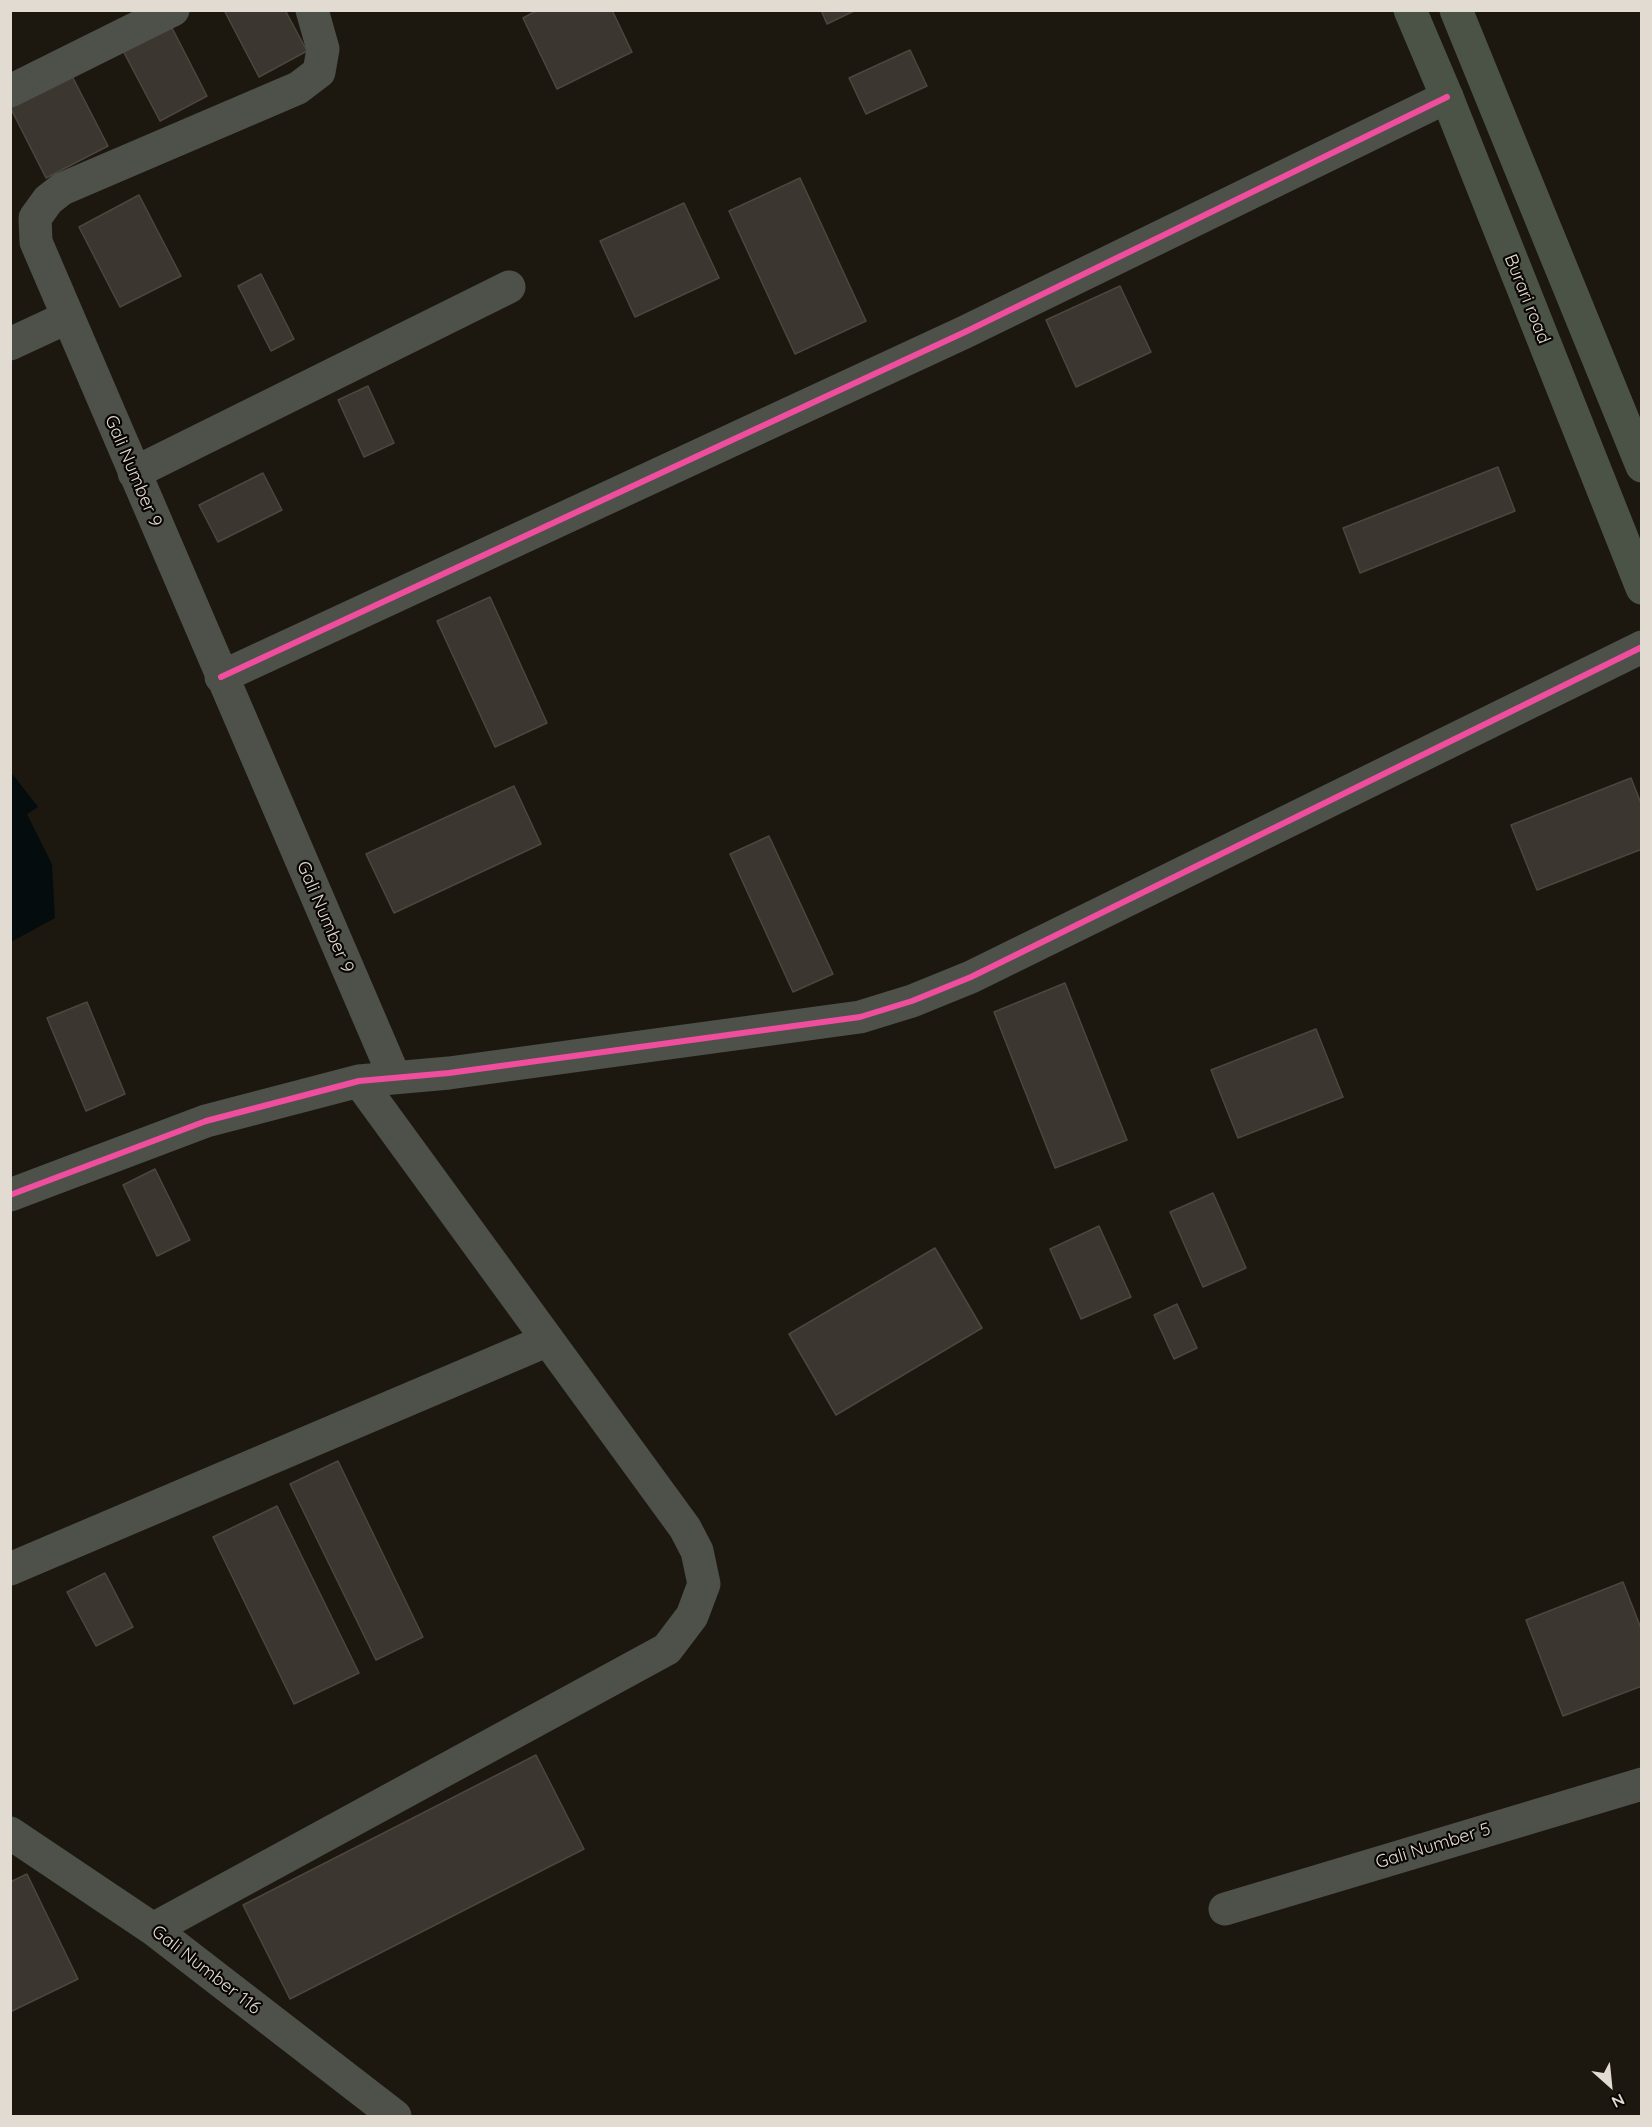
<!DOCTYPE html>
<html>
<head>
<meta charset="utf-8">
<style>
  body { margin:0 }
  #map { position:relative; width:1652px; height:2127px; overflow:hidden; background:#1d180f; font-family:Quicksand,sans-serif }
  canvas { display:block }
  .frame { position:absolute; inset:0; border:12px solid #e2dbd1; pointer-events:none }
  .north { position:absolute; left:1580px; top:2055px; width:60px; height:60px; -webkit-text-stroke:4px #090502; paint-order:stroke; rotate:153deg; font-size:16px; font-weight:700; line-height:24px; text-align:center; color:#e2dbd1 }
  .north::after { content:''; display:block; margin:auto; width:21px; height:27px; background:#e2dbd1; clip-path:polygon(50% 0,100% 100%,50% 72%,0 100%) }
</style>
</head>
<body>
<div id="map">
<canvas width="1652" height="2127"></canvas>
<div class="frame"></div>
<div class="north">N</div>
</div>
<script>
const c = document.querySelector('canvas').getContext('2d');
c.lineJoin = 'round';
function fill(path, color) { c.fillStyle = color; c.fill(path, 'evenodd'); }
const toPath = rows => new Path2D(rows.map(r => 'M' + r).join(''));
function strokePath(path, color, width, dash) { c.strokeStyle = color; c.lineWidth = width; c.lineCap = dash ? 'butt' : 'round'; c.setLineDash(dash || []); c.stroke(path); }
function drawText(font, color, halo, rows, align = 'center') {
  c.font = font + ' Quicksand,sans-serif'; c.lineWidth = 4.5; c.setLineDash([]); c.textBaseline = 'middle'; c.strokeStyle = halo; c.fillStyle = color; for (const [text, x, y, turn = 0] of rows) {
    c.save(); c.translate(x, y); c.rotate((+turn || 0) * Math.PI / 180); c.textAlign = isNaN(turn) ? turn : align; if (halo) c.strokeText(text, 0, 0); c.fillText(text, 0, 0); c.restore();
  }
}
const water = toPath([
  [10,771,38,807,27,814,52,864,55,918,11,942]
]);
const building = toPath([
  [224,10,285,10,307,51,259,77,224,10],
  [538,10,612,10,632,52,557,89,523,18,538,10],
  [821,10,856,10,827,24,821,10],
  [169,22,207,96,160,121,121,47,169,22],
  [910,50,927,86,866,114,849,78,910,50],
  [72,76,108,146,46,178,10,107,72,76],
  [800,178,866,321,795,354,729,211,800,178],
  [139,195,181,276,120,307,79,227,139,195],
  [684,203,719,278,635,317,600,241,684,203],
  [261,274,294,339,271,351,238,286,261,274],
  [1120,286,1151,352,1076,387,1046,320,1120,286],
  [368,386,394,443,364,457,338,400,368,386],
  [1498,467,1515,511,1360,573,1343,528,1498,467],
  [263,473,282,510,218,542,199,505,263,473],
  [490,597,547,723,495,747,437,621,490,597],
  [1631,778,1642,806,1642,849,1537,890,1511,825,1631,778],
  [514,786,541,844,394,913,366,854,514,786],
  [769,836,833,974,793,992,730,854,769,836],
  [1065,983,1127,1140,1055,1168,994,1012,1065,983],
  [87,1002,125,1094,86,1111,47,1018,87,1002],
  [1316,1029,1343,1097,1238,1138,1211,1070,1316,1029],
  [155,1169,190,1240,157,1256,123,1185,155,1169],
  [1213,1193,1246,1268,1203,1287,1170,1212,1213,1193],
  [1099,1226,1131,1297,1081,1319,1050,1249,1099,1226],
  [935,1248,982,1328,836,1415,789,1334,935,1248],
  [1177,1304,1197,1348,1174,1359,1154,1315,1177,1304],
  [338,1461,423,1637,376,1660,290,1484,338,1461],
  [277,1506,359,1673,294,1704,213,1537,277,1506],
  [105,1573,133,1627,96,1646,67,1592,105,1573],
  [1623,1582,1642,1631,1642,1686,1563,1716,1526,1620,1623,1582],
  [536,1755,584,1849,290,1999,243,1905,536,1755],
  [27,1874,78,1979,10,2012,10,1882,27,1874]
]);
const minor = toPath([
  [312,10,323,49,319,72,298,88,62,189,48,200,35,218,36,242,394,1076],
  [10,91,173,10],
  [10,344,68,317],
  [134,473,509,287],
  [221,677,965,332,1447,97],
  [10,1195,206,1121,359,1081,449,1073,860,1017,912,1001,971,977,1642,647],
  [10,1569,548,1340],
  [10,1833,153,1929,395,2116],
  [1225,1909,1642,1784],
  [153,1929,667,1649,692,1616,704,1584,697,1551,685,1528,359,1081]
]);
const major = toPath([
  [1410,10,1447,97,1642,588],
  [1456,10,1642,466]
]);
const cycleway = toPath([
  [221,677,965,332,1447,97],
  [10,1195,206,1121,359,1081,449,1073,860,1017,912,1001,971,977,1642,647]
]);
const streetNames = [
  ["Burari road",1527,299,68],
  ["Gali Number 9",133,471,67],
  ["Gali Number 9",325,917,67],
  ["Gali Number 5",1433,1846,-17],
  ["Gali Number 116",206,1970,38]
];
fill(water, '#040c0e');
fill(building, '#3c3630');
strokePath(building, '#4c463f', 1.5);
strokePath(minor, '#4d5149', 33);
strokePath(major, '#4a5346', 33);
strokePath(cycleway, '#ef4d9e', 6);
drawText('18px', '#e2dbd1', '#090502', streetNames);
</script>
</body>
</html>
